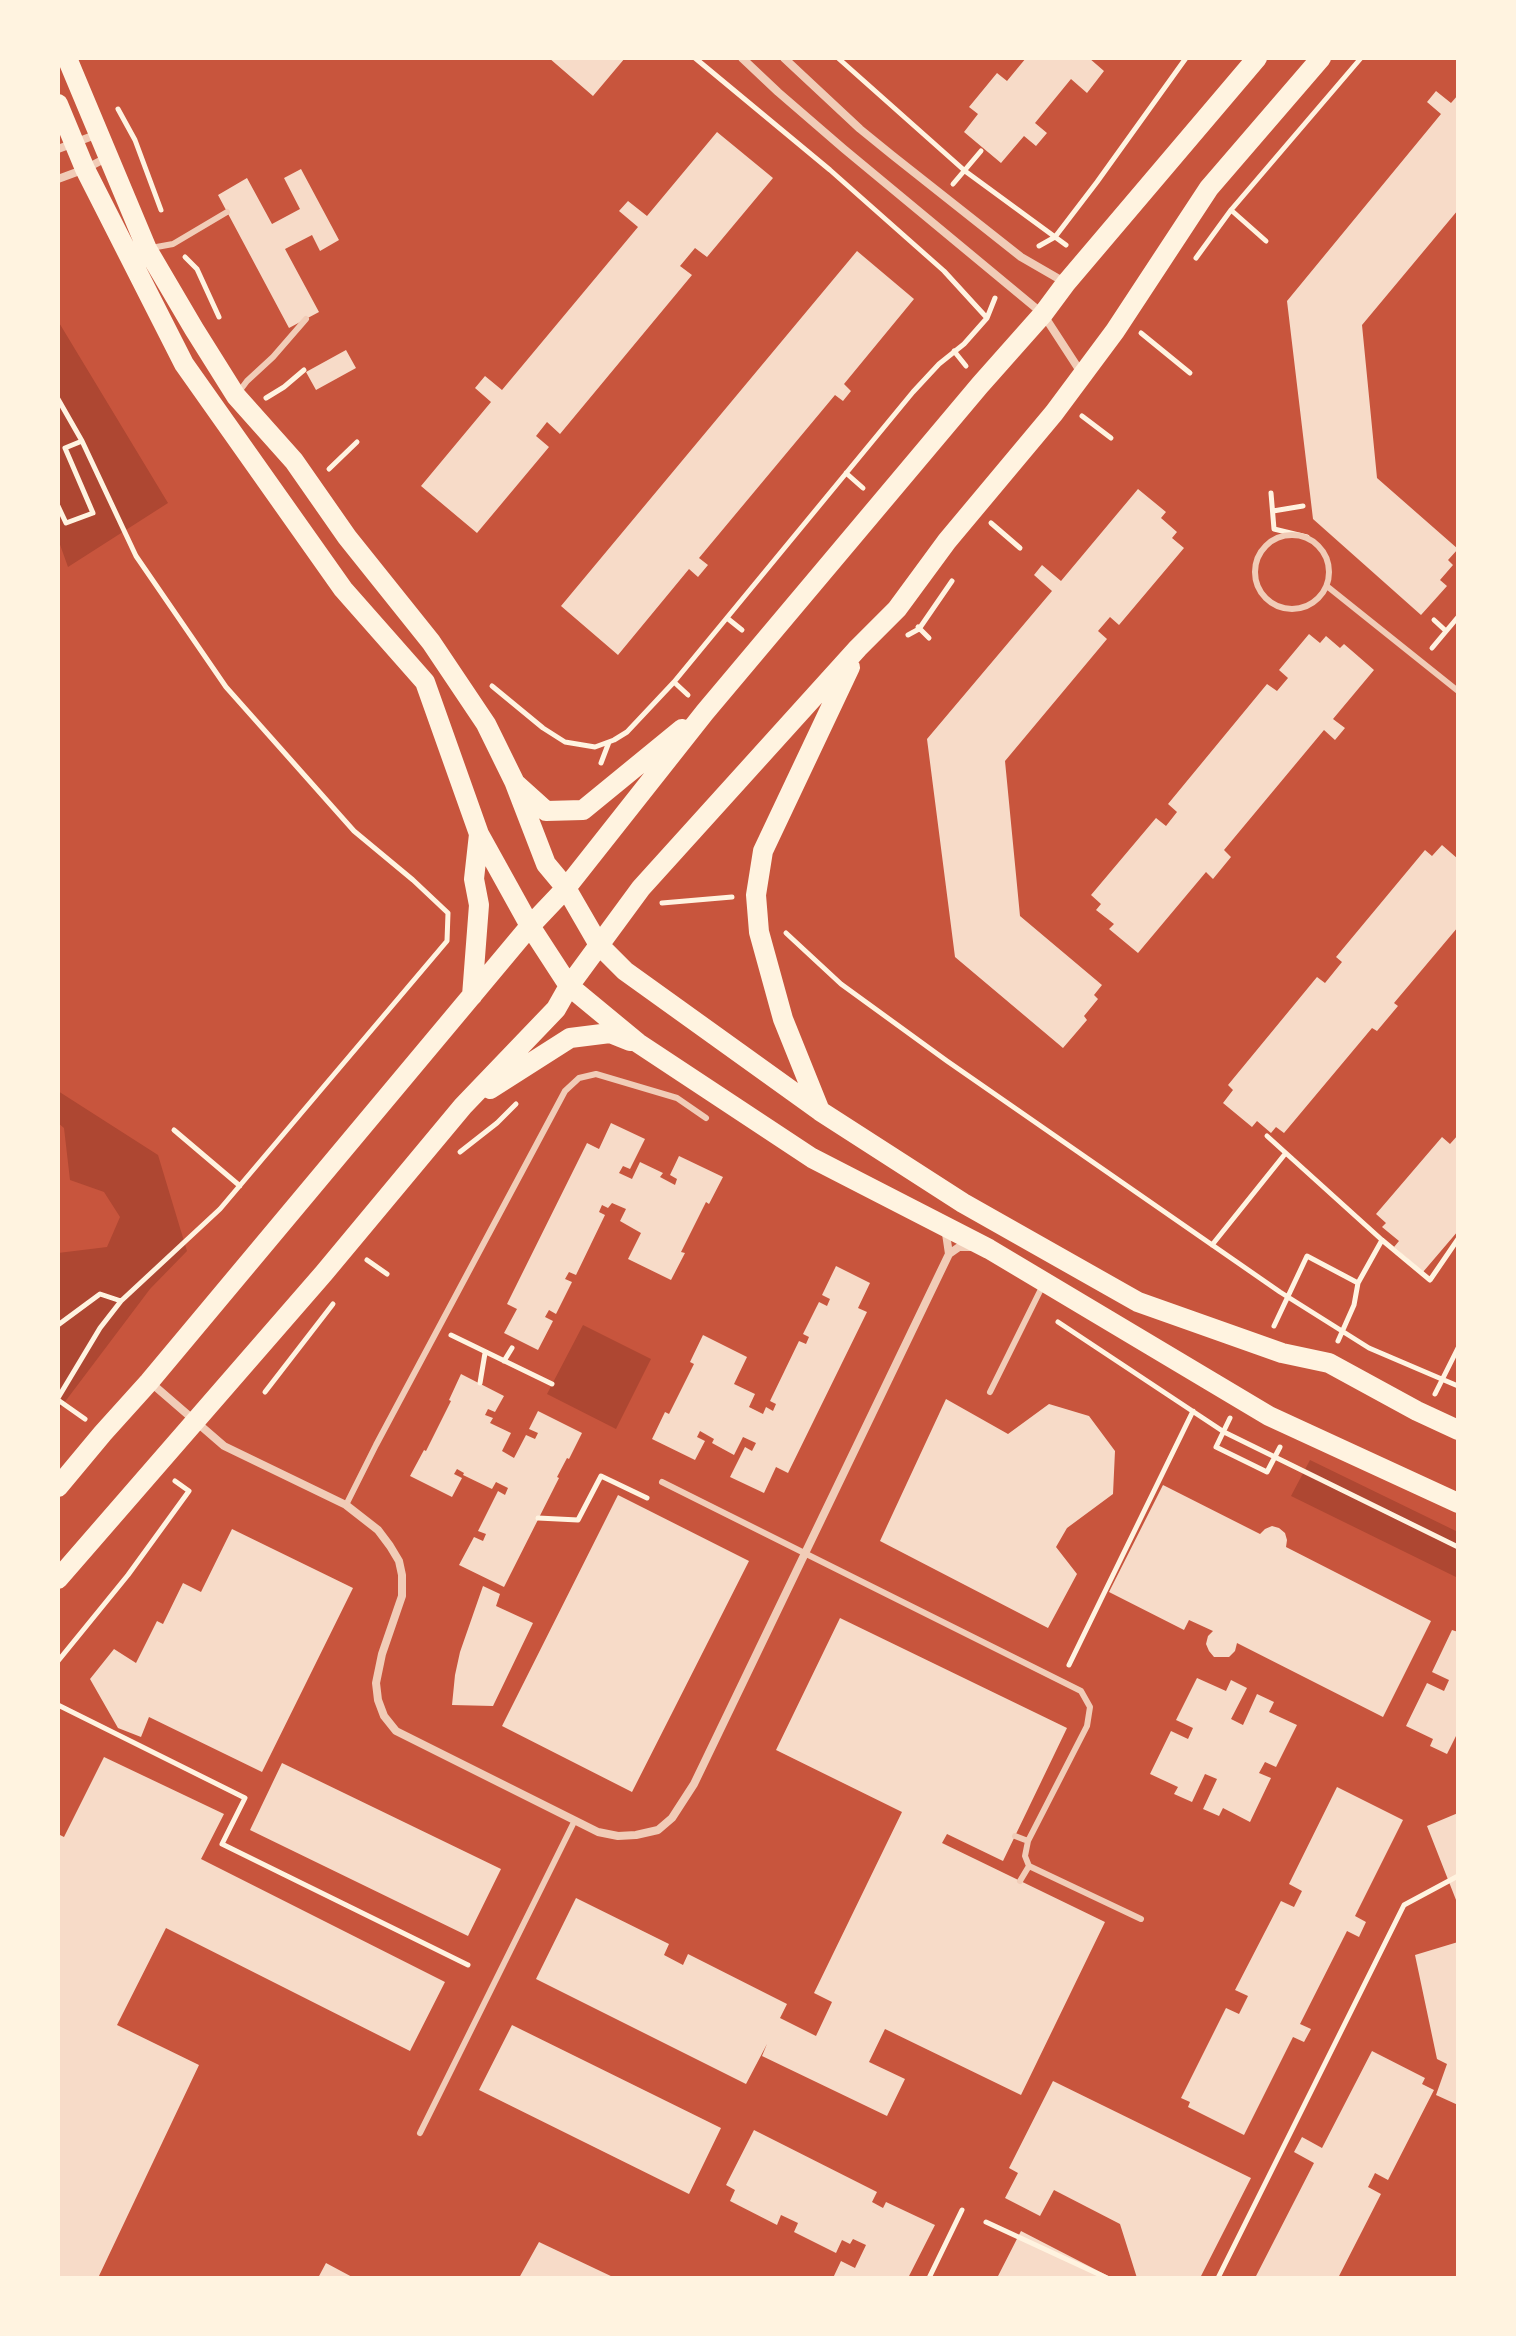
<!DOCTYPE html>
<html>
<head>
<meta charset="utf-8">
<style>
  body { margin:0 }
  #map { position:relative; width:1516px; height:2336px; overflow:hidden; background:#c8553d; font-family:"DM Sans",sans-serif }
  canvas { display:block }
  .frame { position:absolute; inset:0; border:60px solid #fff3e0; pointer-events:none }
</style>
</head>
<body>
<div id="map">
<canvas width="1516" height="2336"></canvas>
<div class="frame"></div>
</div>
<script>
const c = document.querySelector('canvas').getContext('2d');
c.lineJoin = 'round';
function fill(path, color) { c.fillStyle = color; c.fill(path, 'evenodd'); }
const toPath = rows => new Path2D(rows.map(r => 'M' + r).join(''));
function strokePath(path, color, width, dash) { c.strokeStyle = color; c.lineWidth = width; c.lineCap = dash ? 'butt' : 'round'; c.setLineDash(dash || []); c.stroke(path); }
const green = toPath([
  [58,321,168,503,68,567,58,539],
  [58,1091,158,1155,187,1251,150,1289,58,1411,58,1253,107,1247,120,1217,104,1192,70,1180,64,1128,58,1123],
  [583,1325,651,1359,616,1429,547,1394],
  [1310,1460,1458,1532,1458,1578,1291,1496]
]);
const building = toPath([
  [549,58,625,58,593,96],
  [1026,58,1089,58,1104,71,1087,93,1071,79,1035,123,1047,133,1036,146,1024,136,1001,163,964,132,978,114,969,107,997,73,1007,81],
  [1436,91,1451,103,1458,95,1458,210,1362,325,1377,478,1458,549,1448,560,1453,565,1440,580,1447,586,1421,615,1313,519,1287,301,1441,114,1427,102],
  [717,132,773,178,707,257,695,248,680,266,692,275,560,434,547,422,536,436,549,447,477,533,421,486,491,402,475,388,485,376,502,390,638,227,619,211,628,201,647,216],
  [301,169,339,240,320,251,312,235,285,249,319,312,289,328,218,195,247,178,272,224,300,209,284,178],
  [857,251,914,299,844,384,851,391,843,401,835,395,699,558,708,565,698,577,689,569,618,655,561,606],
  [346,350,356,368,316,390,306,372],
  [1138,489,1166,512,1161,518,1177,532,1172,538,1184,548,1119,625,1110,617,1098,631,1107,639,1005,761,1020,916,1102,985,1094,995,1098,999,1084,1016,1087,1020,1063,1048,955,957,927,739,1052,591,1034,575,1042,565,1061,581],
  [1309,634,1320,643,1326,636,1340,648,1344,644,1374,670,1333,719,1345,728,1335,740,1324,730,1224,850,1231,857,1213,879,1206,872,1138,953,1109,929,1114,924,1096,910,1101,904,1091,895,1156,818,1166,826,1177,812,1168,804,1267,684,1277,691,1288,678,1279,670],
  [1442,845,1458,859,1458,927,1394,1003,1398,1006,1377,1031,1372,1028,1284,1133,1276,1127,1271,1133,1257,1121,1252,1127,1223,1103,1233,1090,1228,1085,1317,977,1325,983,1342,962,1336,957,1425,850,1432,856],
  [611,1123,645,1139,630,1169,623,1166,619,1173,632,1179,640,1162,663,1173,660,1177,675,1185,677,1179,670,1175,679,1156,723,1177,709,1204,706,1202,681,1252,685,1253,671,1280,628,1259,641,1233,620,1221,626,1209,612,1203,608,1208,602,1205,599,1212,605,1215,576,1275,569,1272,565,1279,572,1282,556,1314,549,1310,545,1317,553,1321,538,1350,504,1333,517,1309,507,1304,587,1143,599,1149],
  [1458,1135,1458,1231,1423,1272,1394,1247,1399,1241,1382,1227,1386,1223,1376,1214,1442,1137,1450,1144],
  [836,1266,870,1283,858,1308,867,1312,788,1473,776,1467,764,1493,730,1477,745,1447,752,1451,756,1443,743,1437,734,1455,712,1443,714,1439,700,1431,697,1437,705,1441,695,1460,652,1439,665,1412,669,1414,694,1364,690,1362,703,1335,747,1357,734,1384,755,1394,749,1407,763,1414,766,1407,773,1411,776,1404,770,1401,799,1341,806,1344,809,1337,803,1334,819,1302,827,1306,830,1299,822,1295],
  [461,1374,504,1396,495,1412,488,1409,485,1415,493,1418,490,1423,511,1433,502,1451,514,1458,526,1435,535,1439,538,1433,529,1429,538,1411,582,1433,569,1459,567,1458,557,1477,559,1478,504,1587,459,1565,474,1537,483,1541,486,1534,478,1531,498,1491,505,1495,508,1488,496,1482,492,1489,463,1475,464,1473,457,1469,454,1474,462,1478,452,1497,410,1476,424,1450,426,1451,451,1401,449,1400],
  [946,1399,1008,1434,1049,1404,1089,1416,1115,1451,1113,1494,1067,1528,1056,1547,1077,1574,1048,1628,880,1541],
  [1163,1485,1260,1534,1265,1529,1272,1526,1279,1528,1285,1533,1287,1540,1286,1547,1431,1621,1383,1717,1237,1643,1235,1651,1229,1657,1214,1657,1209,1651,1206,1644,1208,1636,1213,1631,1189,1620,1184,1630,1109,1592],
  [618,1495,749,1561,632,1792,502,1726],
  [232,1529,353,1588,262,1772,149,1717,141,1737,118,1728,90,1679,114,1649,136,1663,157,1621,163,1624,183,1583,201,1592],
  [483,1586,500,1594,496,1606,533,1623,493,1706,452,1705,455,1675,460,1652],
  [840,1618,1067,1728,1003,1861,947,1834,942,1843,1105,1922,1021,2095,885,2029,869,2062,905,2079,887,2116,762,2056,767,2044,746,2084,536,1979,576,1898,669,1944,664,1955,683,1965,688,1954,787,2004,780,2018,816,2036,832,2002,814,1993,902,1812,776,1750],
  [1452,1630,1458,1632,1458,1732,1447,1754,1430,1746,1433,1739,1406,1726,1427,1683,1444,1691,1449,1680,1432,1672],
  [1197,1678,1226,1691,1231,1680,1247,1688,1231,1719,1243,1725,1257,1694,1274,1702,1269,1712,1297,1725,1276,1767,1265,1762,1259,1773,1271,1778,1250,1822,1223,1808,1219,1816,1203,1809,1217,1779,1205,1774,1192,1802,1174,1794,1178,1787,1150,1774,1171,1731,1188,1739,1193,1728,1176,1720],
  [104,1757,224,1814,201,1859,445,1982,410,2051,166,1928,117,2025,199,2065,98,2278,58,2278,58,1834,64,1837],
  [282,1763,501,1869,468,1936,250,1830],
  [1337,1787,1403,1820,1355,1916,1366,1922,1359,1937,1347,1931,1300,2024,1311,2029,1304,2042,1293,2037,1244,2135,1188,2107,1190,2102,1181,2098,1226,2008,1239,2014,1248,1996,1235,1990,1281,1901,1294,1907,1302,1891,1289,1884],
  [1458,1813,1458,1905,1427,1826],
  [1458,1942,1458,2105,1436,2095,1447,2064,1437,2059,1415,1955],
  [512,2025,721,2128,689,2194,479,2090],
  [1372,2051,1425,2078,1422,2084,1434,2090,1388,2180,1375,2173,1368,2187,1381,2194,1338,2278,1255,2278,1314,2163,1294,2152,1302,2137,1322,2148],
  [1053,2081,1251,2178,1200,2278,1165,2278,1161,2276,1137,2278,1120,2224,1054,2190,1040,2216,1005,2198,1018,2173,1009,2168],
  [754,2130,877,2192,872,2202,883,2208,886,2202,935,2225,908,2278,833,2278,841,2261,855,2268,866,2245,853,2239,850,2244,842,2240,836,2253,794,2232,798,2223,781,2215,777,2225,730,2201,735,2190,726,2185],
  [1021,2231,1112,2278,997,2278],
  [539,2242,615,2278,519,2278],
  [326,2263,354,2278,318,2278]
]);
const path = toPath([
  [695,58,830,170,944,271,987,318],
  [838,58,965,171,1066,245],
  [118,109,135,140,161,210],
  [953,184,981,151],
  [1231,210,1266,241],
  [1039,246,1055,237,1097,182,1186,58],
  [185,257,197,269,219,317],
  [1196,258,1231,210,1361,58],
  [1141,333,1190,373],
  [954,351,966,366],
  [266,398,284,387,304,370],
  [58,399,82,441,136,556,226,687,354,831,413,880,448,913,447,941,220,1209,121,1301,100,1328,58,1398],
  [1082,416,1111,438],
  [329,469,357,442],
  [846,473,863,488],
  [1271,493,1274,529,1307,537],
  [58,506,66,523,93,513,65,448,82,441],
  [1273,511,1303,506],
  [991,523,1020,548],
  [727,618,742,630],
  [1434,620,1446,631],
  [918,627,929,638],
  [908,635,919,629,952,581],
  [1432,648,1458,617],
  [674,682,688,695],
  [492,686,543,728,565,742,595,747,614,740,627,732,674,682,913,392,939,364,964,344,987,318,995,298],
  [601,763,609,742],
  [662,903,732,897],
  [786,933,841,984,947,1061,1280,1292,1369,1348,1458,1386],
  [174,1130,240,1186],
  [1267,1136,1382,1240,1430,1280,1458,1239],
  [460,1152,497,1123,516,1104],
  [1212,1245,1285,1154],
  [367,1260,387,1274],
  [1058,1322,1224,1432,1458,1547],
  [58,1325,100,1294,121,1301],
  [1274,1326,1307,1256,1358,1283],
  [451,1335,552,1384],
  [1338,1341,1354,1305,1358,1283,1382,1240],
  [504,1361,512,1348],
  [480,1383,485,1353],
  [265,1392,333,1304],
  [1435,1394,1458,1348],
  [58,1400,85,1419],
  [1230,1418,1216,1447,1267,1472,1280,1447],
  [538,1518,578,1520,601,1476,647,1498],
  [58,1661,128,1575,189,1491,175,1481],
  [1069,1665,1193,1411],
  [58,1705,245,1798,222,1844,468,1965],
  [986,2222,1107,2278],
  [929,2278,962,2210],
  [1218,2278,1404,1905,1458,1876]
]);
const service = toPath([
  [151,248,173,244,227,212],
  [238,393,247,381,273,357,306,319],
  '1255 572a37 37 0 1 1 74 0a37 37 0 1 1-74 0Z',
  [1328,587,1458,691],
  [990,1392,1042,1287],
  [662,1482,1081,1691,1090,1707,1087,1726,1028,1841,1025,1856,1029,1866,1141,1919],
  [346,1505,376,1445,565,1091,579,1078,596,1074,677,1098,706,1118],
  [1015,1836,1028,1841],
  [1020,1881,1029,1866],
  [420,2133,574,1822]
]);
const minor = toPath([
  [742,58,778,92,844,149,1043,314,1082,374],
  [784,58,860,129,892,155,1021,257,1066,283],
  [58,149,98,134],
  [58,179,85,169,108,157],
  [945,1227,949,1254],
  [150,1382,224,1446,346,1505,378,1530,390,1546,399,1561,402,1575,402,1596,382,1654,376,1683,378,1700,384,1716,396,1731,598,1832,618,1836,636,1835,658,1830,672,1818,694,1784,949,1254,959,1247,972,1247]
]);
const primary = toPath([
  [67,58,147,249,194,329,236,396,294,461,347,537,431,642,486,724,514,781,546,864,566,888,599,945,625,971,820,1111,963,1203,1138,1302,1282,1353,1329,1363,1417,1411,1458,1430],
  [58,104,85,169,184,364,343,589,425,682,479,834,530,926,569,986,638,1043,812,1158,989,1249,1269,1416,1458,1503],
  [516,784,546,811,583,810,682,729],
  [472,996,479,905,474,879,479,834],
  [490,1089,570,1038,610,1033,630,1041],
  [820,1111,783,1019,759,932,756,895,763,851,850,667],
  [58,1487,103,1433,149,1382,530,926,566,888,705,712,980,385,1043,314,1066,283,1257,58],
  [58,1579,324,1273,463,1106,556,1009,569,986,641,888,858,648,897,609,947,541,1054,413,1115,331,1209,188,1321,58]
]);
fill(green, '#ae4732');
fill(building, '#f7dbc8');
strokePath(path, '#fff3e0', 5);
strokePath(service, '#f1ccb7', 6);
strokePath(minor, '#f1ccb7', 8);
strokePath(primary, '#fff3e0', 20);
</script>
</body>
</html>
